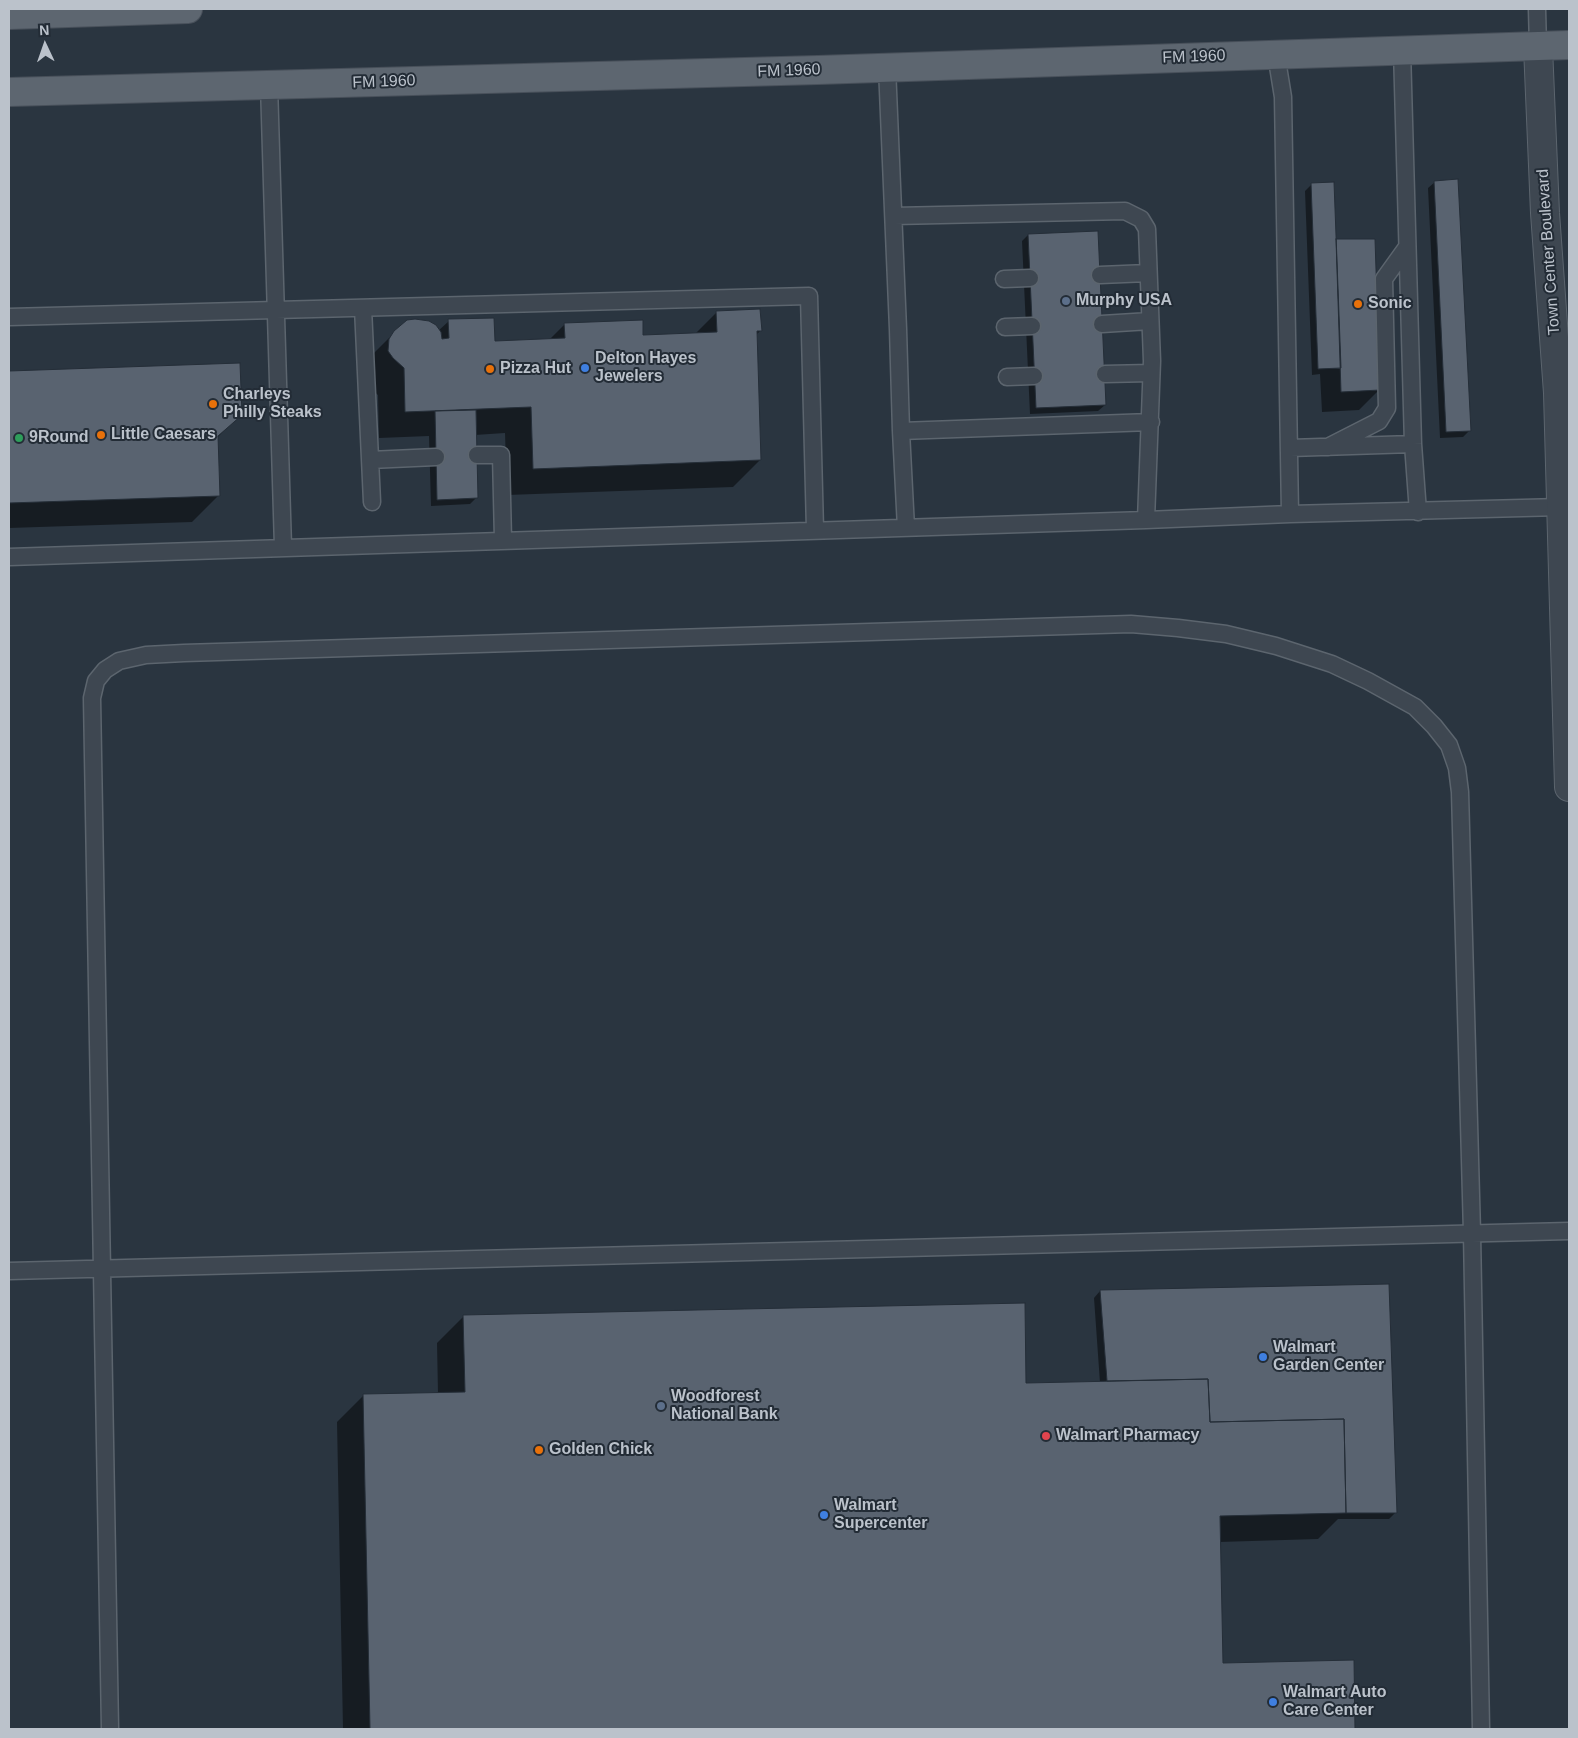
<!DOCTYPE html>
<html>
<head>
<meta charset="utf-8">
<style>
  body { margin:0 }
  #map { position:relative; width:1578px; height:1738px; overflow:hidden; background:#2a3540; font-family:Arial,sans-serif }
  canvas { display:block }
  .frame { position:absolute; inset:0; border:10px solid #bbc2cb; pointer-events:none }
  .north { position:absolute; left:20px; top:20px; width:50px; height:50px; -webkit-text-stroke:4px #232c36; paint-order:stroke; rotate:357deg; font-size:14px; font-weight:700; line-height:20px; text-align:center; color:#bbc2cb }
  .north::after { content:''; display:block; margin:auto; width:18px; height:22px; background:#bbc2cb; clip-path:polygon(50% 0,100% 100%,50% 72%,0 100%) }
</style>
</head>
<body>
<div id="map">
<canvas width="1578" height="1738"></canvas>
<div class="frame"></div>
<div class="north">N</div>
</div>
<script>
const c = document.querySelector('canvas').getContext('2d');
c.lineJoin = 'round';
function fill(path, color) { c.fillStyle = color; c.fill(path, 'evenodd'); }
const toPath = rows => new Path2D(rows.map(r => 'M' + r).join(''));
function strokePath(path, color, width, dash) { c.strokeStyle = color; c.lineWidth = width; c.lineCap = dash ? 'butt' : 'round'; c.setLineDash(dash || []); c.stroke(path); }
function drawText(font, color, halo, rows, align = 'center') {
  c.font = font + ' Arial,sans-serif'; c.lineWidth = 4; c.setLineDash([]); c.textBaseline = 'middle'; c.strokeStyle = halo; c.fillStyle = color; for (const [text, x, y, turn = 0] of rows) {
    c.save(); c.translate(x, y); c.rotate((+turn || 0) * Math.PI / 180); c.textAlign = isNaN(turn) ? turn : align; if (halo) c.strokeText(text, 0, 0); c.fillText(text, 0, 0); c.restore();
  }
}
const shadow = toPath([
  [1435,182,1470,430,1463,437,1440,438,1428,188],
  [1312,184,1335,242,1379,390,1359,410,1322,412,1320,374,1312,375,1305,191],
  [1028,235,1105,405,1098,411,1030,414,1022,241],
  [717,312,760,331,755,336,760,460,733,487,507,495,505,433,475,435,477,497,470,504,431,506,429,436,379,438,378,395,366,385,368,359,395,332,438,331,449,321,494,342,549,340,565,324,642,336,695,334],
  [239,364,240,414,217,438,219,495,192,522,9,528,9,372],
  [1100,1291,1396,1512,1389,1519,1338,1519,1318,1539,1219,1542,1222,1664,1352,1661,1354,1729,343,1729,337,1422,364,1395,438,1394,437,1343,464,1316,1025,1385,1100,1383,1094,1298]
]);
const building = toPath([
  [1458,179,1471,431,1446,432,1434,181,1458,179],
  [1334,182,1341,368,1318,369,1311,183,1334,182],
  [1098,231,1106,405,1036,408,1028,234,1098,231],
  [1336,239,1375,239,1380,390,1341,392,1336,239],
  [760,309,762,331,757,331,761,460,533,469,531,407,405,412,404,368,393,358,388,351,389,339,394,331,407,320,415,319,429,321,436,325,441,332,442,339,449,338,448,319,494,318,495,341,565,338,564,323,643,320,643,335,717,332,716,311,760,309],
  [240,363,242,415,218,436,220,496,9,503,9,371,240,363],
  [476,410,478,498,437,500,435,411,476,410],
  [1389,1284,1397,1513,1346,1513,1344,1419,1210,1422,1208,1379,1107,1381,1100,1290,1389,1284],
  [1025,1303,1026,1383,1208,1379,1210,1422,1344,1419,1346,1513,1220,1516,1223,1663,1354,1660,1355,1729,370,1729,363,1394,465,1392,463,1315,1025,1303]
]);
const service = toPath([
  [1537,9,1538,47],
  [1402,50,1413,444,1418,512],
  [1276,54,1283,97,1290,514],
  [887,67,898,329,901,431,906,528],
  [269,85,283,547],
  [894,216,1125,211,1141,219,1147,229,1152,361,1146,520],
  [1100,275,1148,273],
  [1004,279,1030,278],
  [363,308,372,502],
  [9,317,809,296,815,530],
  [1102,324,1150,321],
  [1005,327,1032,326],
  [1105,374,1151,373],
  [1007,377,1034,376],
  [901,431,1151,422],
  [1328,447,1379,421,1387,408,1384,279,1407,247],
  [1290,448,1413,444],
  [477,455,501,455,503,540],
  [370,460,436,457],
  [9,557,1146,520,1290,514,1561,507],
  [9,1271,1569,1231],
  [110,1729,92,698,96,681,105,670,119,661,146,655,184,653,1131,624,1178,628,1226,634,1276,646,1332,664,1368,681,1415,707,1434,726,1449,745,1457,768,1460,792,1472,1233,1481,1729]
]);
const tertiary = toPath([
  [1538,47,1545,213,1558,393,1569,787]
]);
const primary = toPath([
  [9,15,188,9],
  [9,92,818,70,1569,45]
]);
const markers = [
  [1066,301,5,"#5c6f8a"],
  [1358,304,5,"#e8710a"],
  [585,368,5,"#3f7fe0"],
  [490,369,5,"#e8710a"],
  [213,404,5,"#e8710a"],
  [101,435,5,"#e8710a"],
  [19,438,5,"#2e9e5b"],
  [1263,1357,5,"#3f7fe0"],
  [661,1406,5,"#5c6f8a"],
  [1046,1436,5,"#e0444e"],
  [539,1450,5,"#e8710a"],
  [824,1515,5,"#3f7fe0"],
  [1273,1702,5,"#3f7fe0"]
];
const streetNames = [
  ["FM 1960",1194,57,-2],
  ["FM 1960",789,71,-2],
  ["FM 1960",384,82,-2],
  ["Town Center Boulevard",1549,252,-94]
];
const poiNames = [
  ["Murphy USA",1076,301],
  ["Sonic",1368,304],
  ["Delton Hayes",595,359],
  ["Jewelers",595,377],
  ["Pizza Hut",500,369],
  ["Charleys",223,395],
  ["Philly Steaks",223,413],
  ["Little Caesars",111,435],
  ["9Round",29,438],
  ["Walmart",1273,1348],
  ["Garden Center",1273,1366],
  ["Woodforest",671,1397],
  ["National Bank",671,1415],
  ["Walmart Pharmacy",1056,1436],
  ["Golden Chick",549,1450],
  ["Walmart",834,1506],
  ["Supercenter",834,1524],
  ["Walmart Auto",1283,1693],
  ["Care Center",1283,1711]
];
fill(shadow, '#0007');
fill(building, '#596370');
strokePath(building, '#252e38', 1);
strokePath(service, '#5c656e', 19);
strokePath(tertiary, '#5c656e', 30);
strokePath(primary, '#48505a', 30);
strokePath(service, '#3e4751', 16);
strokePath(tertiary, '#3e4751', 28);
strokePath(primary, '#5d6670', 28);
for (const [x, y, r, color] of markers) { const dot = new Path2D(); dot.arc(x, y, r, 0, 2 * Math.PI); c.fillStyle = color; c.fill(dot); strokePath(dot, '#232c36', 2); }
drawText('16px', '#bbc2cb', '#232c36', streetNames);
drawText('bold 16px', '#bbc2cb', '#232c36', poiNames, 'left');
</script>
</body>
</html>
